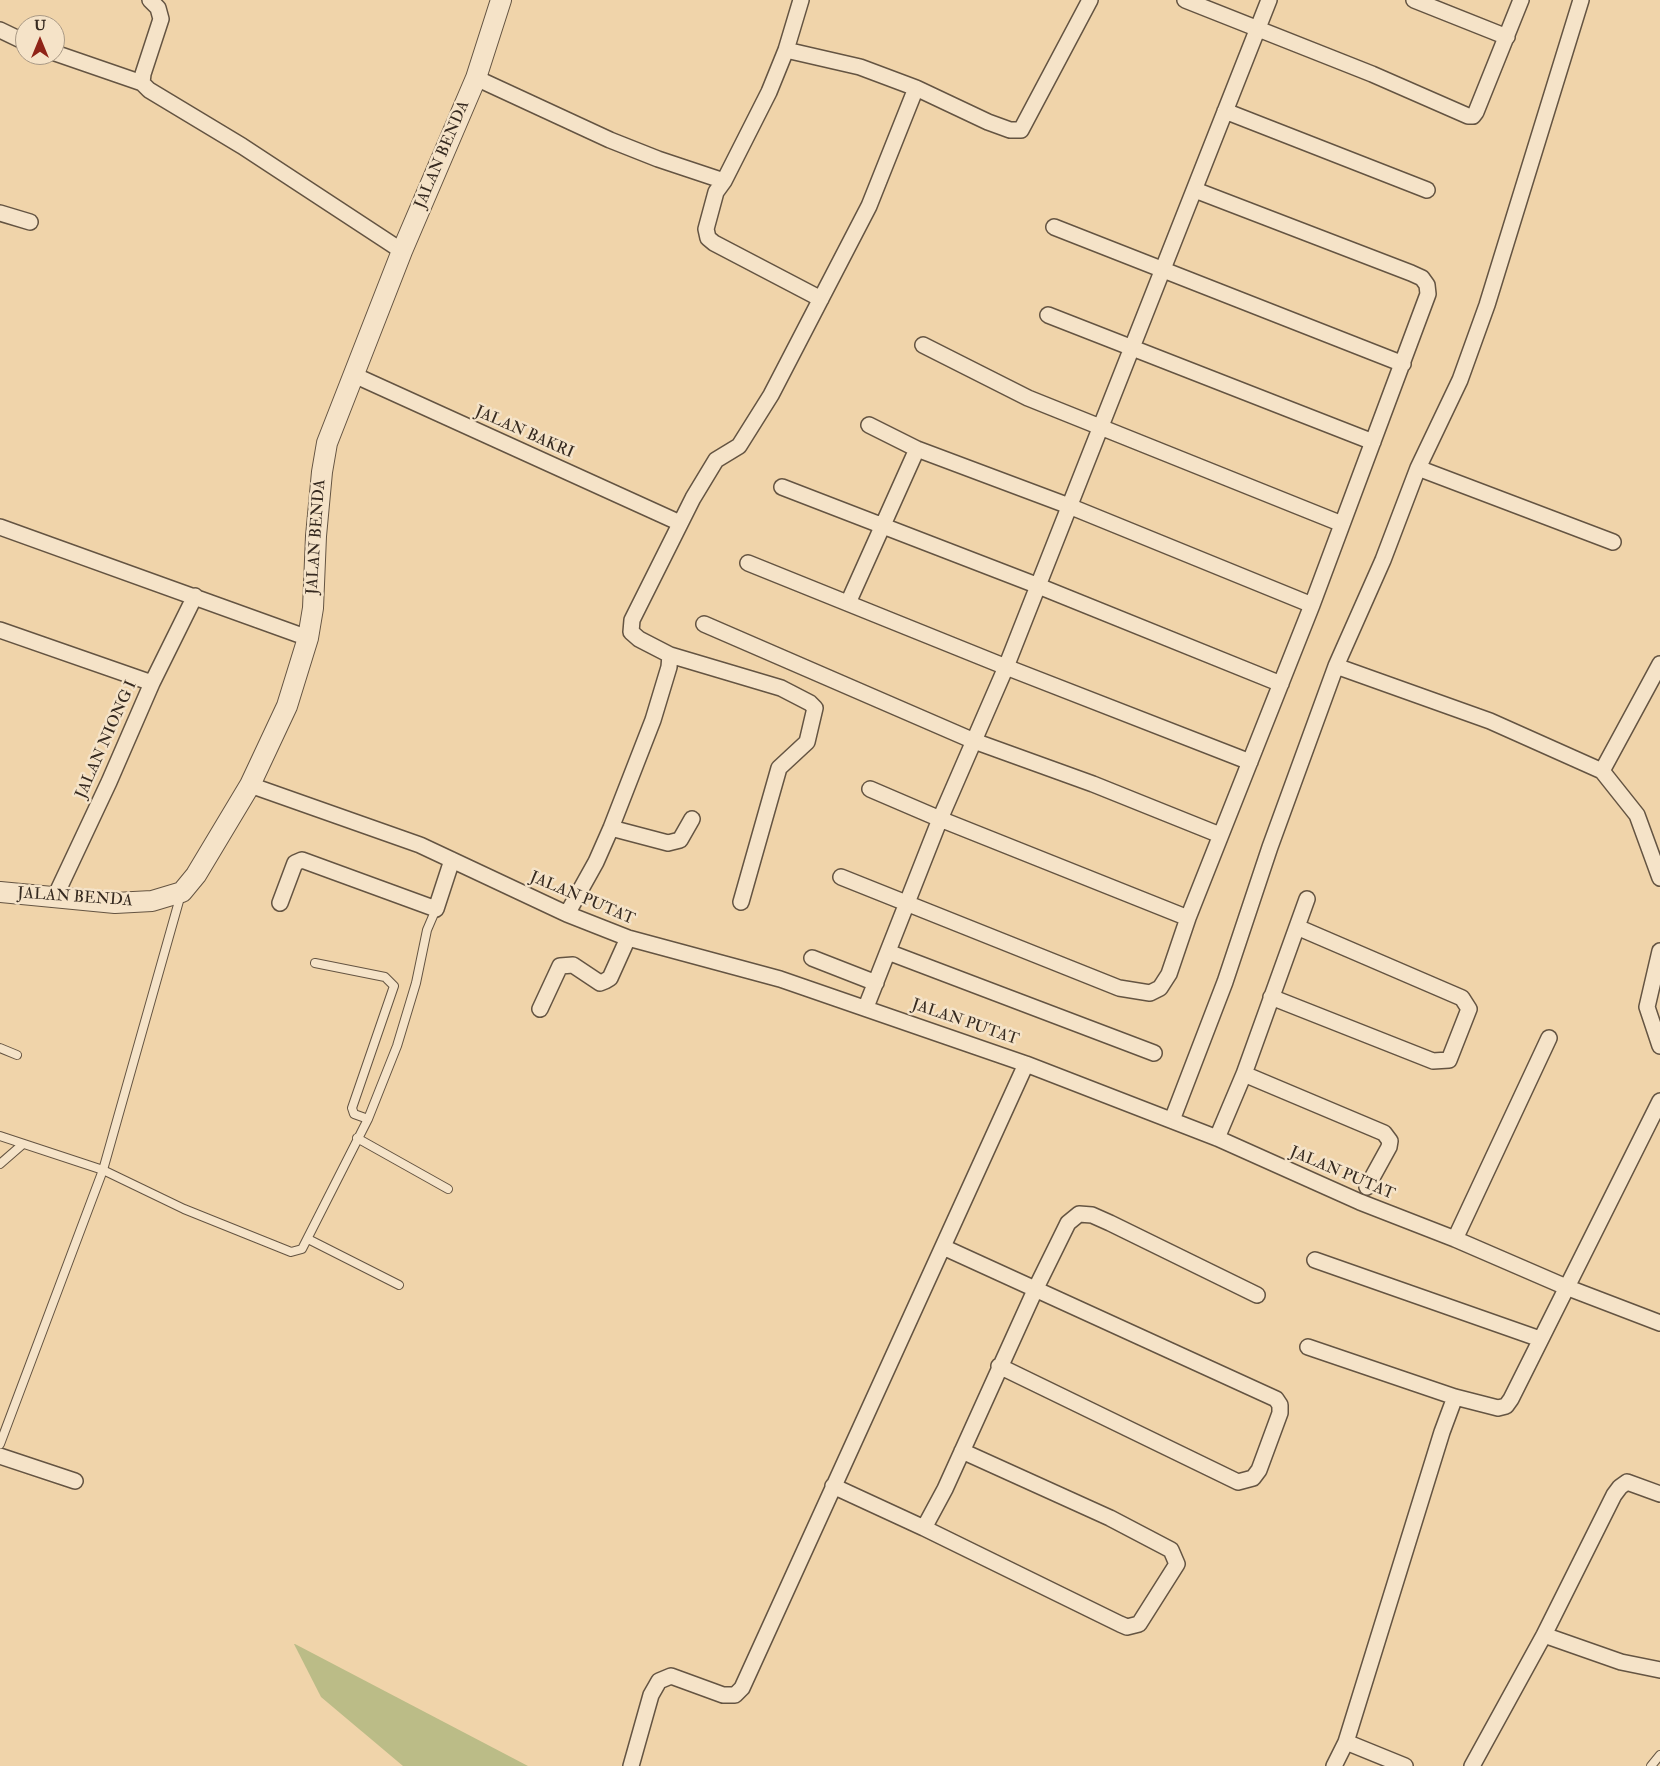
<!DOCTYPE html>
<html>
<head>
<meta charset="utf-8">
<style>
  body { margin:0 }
  #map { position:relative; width:1660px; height:1766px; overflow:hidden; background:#f0d4aa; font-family:"IM FELL Double Pica",serif }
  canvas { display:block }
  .north { position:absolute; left:15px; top:15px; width:50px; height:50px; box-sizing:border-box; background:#f5e3c8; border:1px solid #a99985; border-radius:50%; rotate:0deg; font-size:14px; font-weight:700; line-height:20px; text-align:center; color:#362a20 }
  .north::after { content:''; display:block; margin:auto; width:18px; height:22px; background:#8f2418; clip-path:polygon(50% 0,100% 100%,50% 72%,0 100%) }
</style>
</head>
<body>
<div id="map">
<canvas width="1660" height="1766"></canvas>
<div class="north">U</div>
</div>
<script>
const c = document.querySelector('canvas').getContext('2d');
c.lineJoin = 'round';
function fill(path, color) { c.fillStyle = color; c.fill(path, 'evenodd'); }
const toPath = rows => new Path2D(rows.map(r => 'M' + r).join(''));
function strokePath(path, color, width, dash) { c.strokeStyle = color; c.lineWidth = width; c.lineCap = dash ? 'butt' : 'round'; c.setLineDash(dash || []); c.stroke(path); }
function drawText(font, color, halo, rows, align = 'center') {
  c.font = font + ' "IM FELL Double Pica",serif'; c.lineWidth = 5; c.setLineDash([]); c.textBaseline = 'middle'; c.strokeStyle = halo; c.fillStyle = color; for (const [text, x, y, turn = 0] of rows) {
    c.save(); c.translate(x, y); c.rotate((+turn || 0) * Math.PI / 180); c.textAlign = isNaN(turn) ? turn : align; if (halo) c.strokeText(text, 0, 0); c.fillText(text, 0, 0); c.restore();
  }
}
const green = toPath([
  [294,1644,295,1644,528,1766,403,1766,321,1697]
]);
const service = toPath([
  [315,963,385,977,394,986,352,1108,354,1114,368,1119],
  [0,1048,17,1055],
  [0,1136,103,1170,181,894],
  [357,1138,448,1189],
  [0,1164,23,1144],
  [308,1239,399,1285],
  [0,1444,103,1170,184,1209,291,1252,302,1249,368,1119,397,1046,416,983,427,930,436,909],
  [1651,1766,1660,1755]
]);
const minor = toPath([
  [150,0,158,8,161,19,143,74,142,83,149,90,242,146,402,251],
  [801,0,786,50,769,92,724,181,716,192,706,229,708,238,714,243,821,299],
  [1185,0,1372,74,1468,116,1473,116,1476,112,1521,0],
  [1414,0,1507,37],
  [0,30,25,42],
  [786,50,860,67,916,88,988,122,1010,130,1021,130,1090,0],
  [55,53,142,83],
  [476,78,610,140,658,159,724,181],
  [1225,111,1427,190],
  [0,213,30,222],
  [1054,227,1403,364],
  [1048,315,1373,442],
  [923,345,1028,398,1342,524],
  [354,375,680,523],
  [869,425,917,449,1069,506,1312,605],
  [1418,468,1613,542],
  [782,487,1036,585,1281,684],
  [0,527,308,638],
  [748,563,1006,667,1250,762],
  [848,603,917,449],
  [704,624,974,741,1093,784,1220,835],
  [0,630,152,683],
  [670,655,781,688,810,703,815,708,807,742,779,768,741,902],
  [1336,666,1490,721,1602,771,1637,815,1660,878],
  [1602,771,1660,664],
  [250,785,420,845,567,914,628,938,780,979,1026,1064,1217,1138,1360,1202,1455,1239,1566,1287,1660,1323],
  [870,789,940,819,1188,918],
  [611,828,668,843,680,840,692,819],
  [841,877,1119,988,1150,993,1160,988,1169,974,1188,918,1312,605,1428,294,1427,285,1422,278,1411,273,1195,190],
  [54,899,109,782,152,683,195,596],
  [280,903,295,863,302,860,436,909,452,860],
  [567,914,596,862,611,828,653,720,669,667,670,655,639,639,631,632,632,620,693,498,716,460,739,446,771,395,869,206,916,88],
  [1660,951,1647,1007,1660,1046],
  [888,952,1154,1053],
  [812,958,876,983],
  [1271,997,1433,1061,1449,1060,1469,1009,1462,998,1297,927],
  [866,1007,940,819,1006,667,1269,0],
  [540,1009,560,966,573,965,600,983,605,981,610,978,628,938],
  [1244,1074,1384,1133,1390,1141,1389,1147,1367,1187],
  [1172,1120,1225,982,1270,847,1336,666,1383,560,1418,468,1460,380,1487,305,1581,0],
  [1217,1138,1244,1074,1307,899],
  [1455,1239,1549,1038],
  [943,1247,1276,1399,1280,1405,1280,1413,1259,1470,1253,1478,1238,1482,999,1366],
  [1315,1260,1540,1339],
  [1308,1347,1455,1397,1498,1408,1506,1406,1511,1399,1660,1101],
  [0,1456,75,1481],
  [833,1486,924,1528,1120,1624,1127,1627,1139,1624,1177,1564,1171,1550,1110,1518,962,1451],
  [924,1528,945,1489,1036,1288,1068,1223,1079,1214,1092,1215,1110,1223,1257,1295],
  [1544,1635,1621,1662,1660,1670],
  [1346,1742,1405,1766],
  [631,1766,651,1695,659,1681,671,1676,723,1695,735,1695,742,1688,1026,1064],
  [1334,1766,1346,1742,1442,1432,1455,1397],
  [1472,1766,1544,1635,1614,1495,1620,1487,1627,1482,1660,1494]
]);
const tertiary = toPath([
  [0,892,115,903,152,901,182,892,196,875,250,785,287,706,308,638,313,608,316,536,322,472,327,443,402,251,476,78,501,0]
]);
const streetNames = [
  ["JALAN BENDA",443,155,-67],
  ["JALAN BAKRI",524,433,24],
  ["JALAN BENDA",317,537,-86],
  ["JALAN NIONG I",107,740,-66],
  ["JALAN BENDA",75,898,4],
  ["JALAN PUTAT",582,899,23],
  ["JALAN PUTAT",965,1023,19],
  ["JALAN PUTAT",1342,1174,23]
];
fill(green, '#bbbc87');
strokePath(service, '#645442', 10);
strokePath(minor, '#645442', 18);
strokePath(tertiary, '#645442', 22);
strokePath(service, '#f5e3c8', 8);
strokePath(minor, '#f5e3c8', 15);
strokePath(tertiary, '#f5e3c8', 20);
drawText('16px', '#362a20', '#f5e3c8', streetNames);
</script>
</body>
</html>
